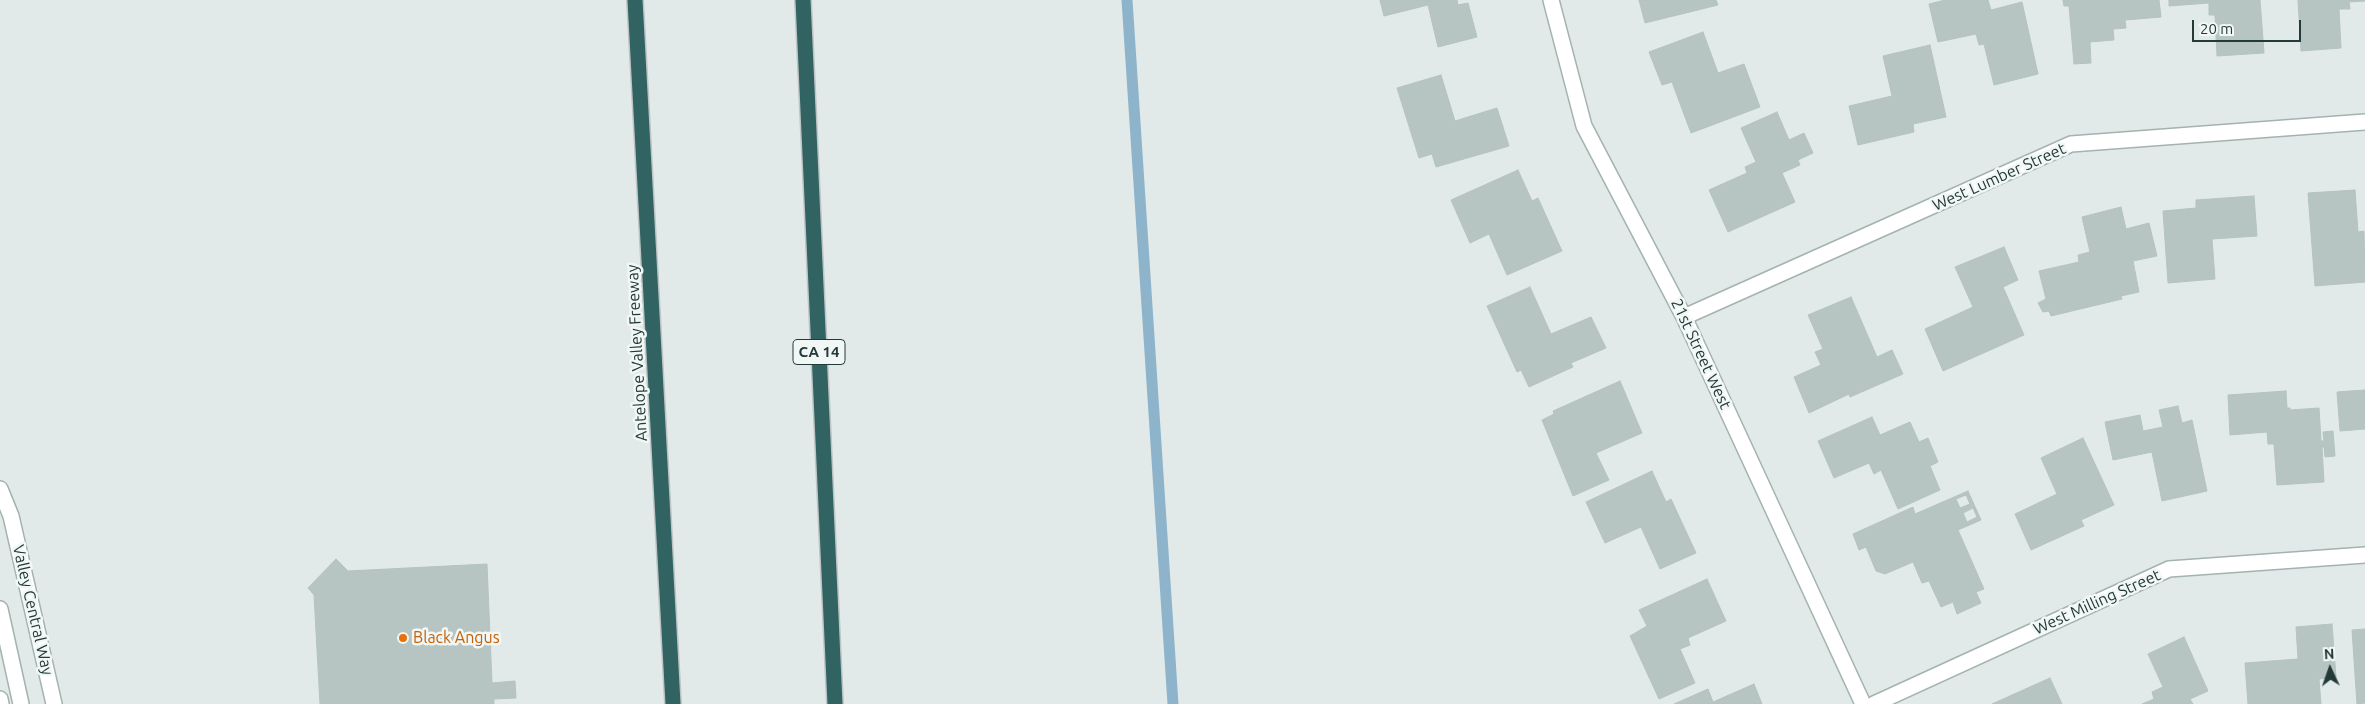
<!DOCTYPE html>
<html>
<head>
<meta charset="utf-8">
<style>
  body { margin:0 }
  #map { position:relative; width:2365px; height:704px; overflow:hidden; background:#e1eae8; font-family:Ubuntu,sans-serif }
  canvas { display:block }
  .north { position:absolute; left:2305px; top:644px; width:50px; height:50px; -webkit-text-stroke:4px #f1f7f5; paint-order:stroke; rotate:357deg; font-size:14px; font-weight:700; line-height:20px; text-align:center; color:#233a38 }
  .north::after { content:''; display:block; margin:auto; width:18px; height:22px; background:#233a38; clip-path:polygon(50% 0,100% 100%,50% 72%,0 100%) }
  .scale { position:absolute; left:2192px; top:20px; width:109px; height:22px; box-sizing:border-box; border:2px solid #233a38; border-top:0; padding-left:6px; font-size:15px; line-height:18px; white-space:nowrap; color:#233a38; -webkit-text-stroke:4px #f1f7f5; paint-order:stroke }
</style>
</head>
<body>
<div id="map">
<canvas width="2365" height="704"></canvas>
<div class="north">N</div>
<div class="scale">20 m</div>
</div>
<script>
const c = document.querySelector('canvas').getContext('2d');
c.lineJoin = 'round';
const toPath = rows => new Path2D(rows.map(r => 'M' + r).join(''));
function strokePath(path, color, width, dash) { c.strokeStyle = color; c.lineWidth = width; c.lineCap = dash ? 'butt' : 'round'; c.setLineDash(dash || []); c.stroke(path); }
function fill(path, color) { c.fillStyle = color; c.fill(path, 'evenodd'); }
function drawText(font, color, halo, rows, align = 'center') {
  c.font = font + ' Ubuntu,sans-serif'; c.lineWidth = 5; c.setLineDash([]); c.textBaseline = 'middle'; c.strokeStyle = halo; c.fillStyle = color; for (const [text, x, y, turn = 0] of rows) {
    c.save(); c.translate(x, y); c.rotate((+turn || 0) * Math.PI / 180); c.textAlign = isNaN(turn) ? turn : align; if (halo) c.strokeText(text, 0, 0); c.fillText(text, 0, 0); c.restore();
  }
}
const stream = toPath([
  [1127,0,1173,704]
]);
const building = toPath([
  [1380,0,1457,0,1458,5,1468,3,1477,37,1438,47,1428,5,1384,16,1380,0],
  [1639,0,1716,0,1718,5,1645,23,1639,0],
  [1945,0,1988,0,1991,10,2022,2,2038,74,1994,85,1984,44,1979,45,1976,34,1938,42,1929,4,1945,0],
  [2063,0,2159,0,2161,17,2125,20,2126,28,2113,29,2114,40,2090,42,2091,63,2074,64,2069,6,2064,6,2063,0],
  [2169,0,2260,0,2264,53,2217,56,2215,15,2209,15,2209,3,2169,6,2169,0],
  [2298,0,2365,0,2365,1,2349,2,2350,9,2339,9,2341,48,2301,51,2298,0],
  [1703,32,1718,73,1744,64,1760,107,1691,133,1672,82,1662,85,1649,52,1703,32],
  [1930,45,1946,117,1913,124,1914,132,1858,145,1849,106,1892,96,1883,56,1930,45],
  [1441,75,1455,121,1497,108,1509,146,1436,167,1432,154,1419,158,1397,88,1441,75],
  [1777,112,1789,140,1804,133,1813,153,1798,160,1800,165,1782,173,1795,202,1728,232,1709,190,1747,173,1745,167,1756,162,1741,128,1777,112],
  [1518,170,1532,201,1538,198,1562,251,1507,275,1489,234,1470,243,1451,200,1518,170],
  [2355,190,2358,232,2364,231,2365,282,2315,286,2308,193,2355,190],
  [2254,196,2257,236,2212,239,2215,279,2168,283,2163,211,2196,208,2196,200,2254,196],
  [2121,207,2126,229,2149,223,2157,256,2133,261,2139,292,2121,296,2122,299,2051,316,2049,311,2043,312,2038,303,2046,299,2039,271,2079,262,2078,255,2090,252,2082,217,2121,207],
  [2004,247,2018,280,2003,287,2024,335,1943,371,1925,329,1973,307,1955,267,2004,247],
  [1530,287,1551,334,1591,317,1606,348,1571,363,1573,367,1529,387,1521,370,1517,372,1487,306,1530,287],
  [1851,297,1877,357,1892,350,1903,374,1850,397,1849,394,1809,413,1794,377,1821,365,1815,352,1823,349,1808,315,1851,297],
  [1620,381,1642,433,1596,453,1609,480,1573,496,1542,420,1554,414,1553,411,1620,381],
  [2365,390,2365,429,2340,431,2337,392,2365,390],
  [2286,391,2287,408,2290,408,2290,410,2319,408,2321,441,2324,441,2323,432,2333,431,2335,456,2325,457,2324,447,2322,447,2324,482,2277,485,2274,444,2268,444,2267,432,2230,435,2228,395,2286,391],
  [2178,406,2182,423,2192,420,2207,491,2162,501,2152,452,2113,460,2105,422,2140,415,2143,431,2163,427,2159,410,2178,406],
  [1872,417,1880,435,1910,422,1919,442,1928,438,1938,462,1930,466,1940,490,1898,509,1881,470,1874,474,1869,463,1834,478,1818,441,1872,417],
  [2083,438,2114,505,2081,520,2084,526,2031,550,2015,514,2057,494,2041,458,2083,438],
  [1652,471,1666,502,1671,499,1696,553,1660,569,1641,527,1605,543,1586,502,1652,471],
  [1968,491,1981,520,1958,530,1984,589,1976,592,1981,603,1957,614,1953,602,1941,607,1929,581,1922,583,1913,562,1885,574,1876,571,1866,547,1859,550,1853,534,1913,507,1915,514,1968,491],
  [1966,495,1970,504,1960,508,1956,499,1966,495],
  [1973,508,1977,517,1967,522,1963,513,1973,508],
  [336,559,348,571,487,564,492,683,515,681,516,698,494,699,494,704,320,704,314,595,308,588,336,559],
  [1707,579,1726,621,1688,638,1690,645,1680,649,1695,683,1659,699,1630,636,1647,626,1639,610,1707,579],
  [2332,624,2336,677,2319,679,2321,704,2248,704,2245,663,2298,659,2296,627,2332,624],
  [2365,629,2365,703,2357,704,2352,630,2365,629],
  [2184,637,2208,691,2190,699,2193,704,2142,704,2154,699,2152,692,2163,687,2148,654,2184,637],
  [2050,678,2062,704,1992,704,2050,678],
  [1754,684,1762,704,1674,704,1708,689,1713,702,1754,684]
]);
const minor = toPath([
  [1551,0,1584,126,1684,317,1863,704],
  [1684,317,2071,144,2365,122],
  [0,489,11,516,54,704],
  [0,609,21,704],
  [0,699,1,704],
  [1874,704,2169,569,2365,555]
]);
const highway = toPath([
  [635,0,673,704],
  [803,0,835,704]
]);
const markers = [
  [403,638,5,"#e8710a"]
];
const shields = [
  [819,352,52]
];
const shieldNames = [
  ["CA 14",819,352]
];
const streetNames = [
  ["West Lumber Street",1999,177,-24],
  ["Antelope Valley Freeway",637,353,-93],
  ["21st Street West",1701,354,65],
  ["West Milling Street",2097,602,-24],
  ["Valley Central Way",33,610,77]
];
const foodNames = [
  ["Black Angus",413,638]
];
strokePath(stream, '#8db4cb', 11);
fill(building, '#b7c5c2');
strokePath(building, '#b4c3c0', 1);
strokePath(minor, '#a4b2b0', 18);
strokePath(highway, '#bdc4c3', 18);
strokePath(minor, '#fff', 15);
strokePath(highway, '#316363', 15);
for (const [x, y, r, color] of markers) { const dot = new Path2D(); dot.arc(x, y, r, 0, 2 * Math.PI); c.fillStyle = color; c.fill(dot); strokePath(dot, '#f1f7f5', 2); }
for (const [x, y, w] of shields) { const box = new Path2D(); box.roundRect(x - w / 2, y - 12.5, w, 25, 4); c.fillStyle = '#f1f7f5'; c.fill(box); strokePath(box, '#233a38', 1); }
drawText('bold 15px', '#233a38', null, shieldNames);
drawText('16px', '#233a38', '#f1f7f5', streetNames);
drawText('16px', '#c56008', '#f1f7f5', foodNames, 'left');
</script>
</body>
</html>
